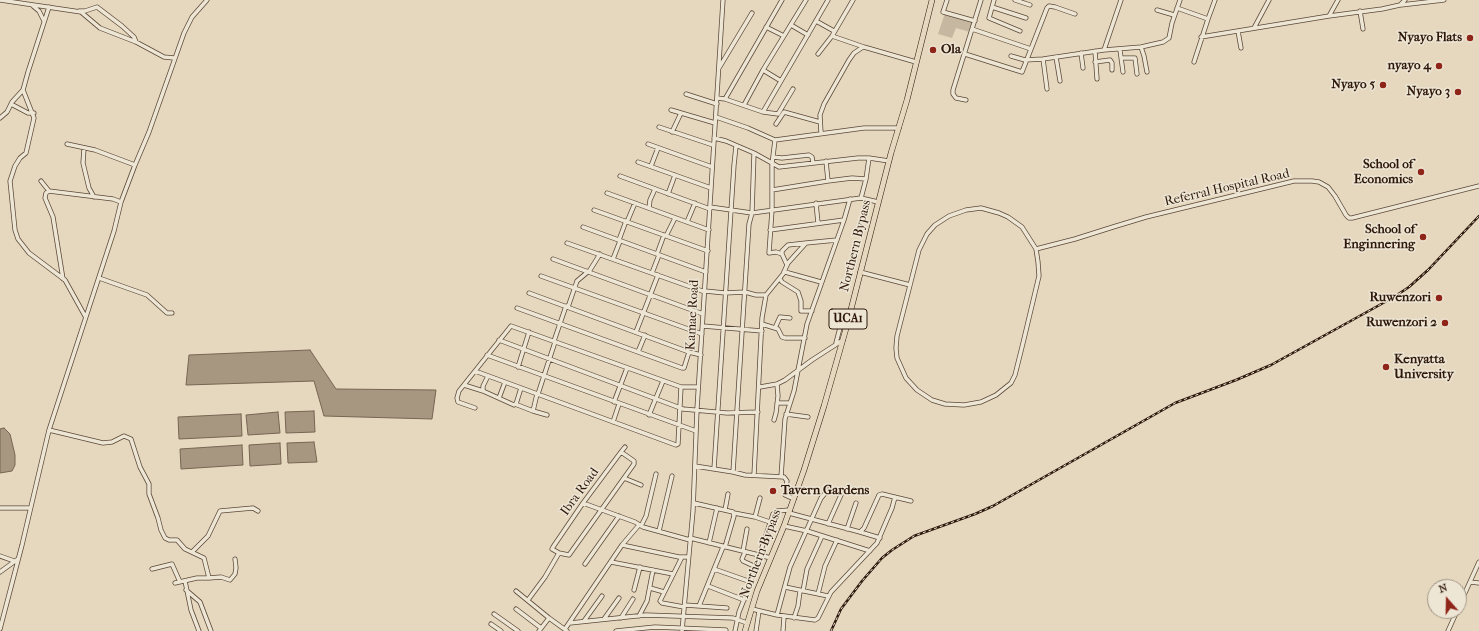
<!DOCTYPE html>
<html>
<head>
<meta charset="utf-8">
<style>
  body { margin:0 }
  #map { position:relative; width:1479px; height:631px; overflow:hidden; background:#e5d8be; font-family:"IM FELL French Canon",serif }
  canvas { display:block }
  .north { position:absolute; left:1427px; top:579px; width:40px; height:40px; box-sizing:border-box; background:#eee6d5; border:1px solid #a19485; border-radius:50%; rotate:340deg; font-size:11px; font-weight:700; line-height:16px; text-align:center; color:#2e180c }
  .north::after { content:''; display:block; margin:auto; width:14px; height:18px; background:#8f2418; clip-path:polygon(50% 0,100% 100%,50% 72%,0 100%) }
</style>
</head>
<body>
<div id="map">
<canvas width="1479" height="631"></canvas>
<div class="north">N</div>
</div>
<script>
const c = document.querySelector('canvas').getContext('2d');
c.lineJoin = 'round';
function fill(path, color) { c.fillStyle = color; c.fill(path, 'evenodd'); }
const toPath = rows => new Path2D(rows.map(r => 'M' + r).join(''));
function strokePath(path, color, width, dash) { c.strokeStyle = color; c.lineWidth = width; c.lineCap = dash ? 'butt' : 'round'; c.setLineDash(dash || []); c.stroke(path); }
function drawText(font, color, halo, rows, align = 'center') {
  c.font = font + ' "IM FELL French Canon",serif'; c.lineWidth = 3; c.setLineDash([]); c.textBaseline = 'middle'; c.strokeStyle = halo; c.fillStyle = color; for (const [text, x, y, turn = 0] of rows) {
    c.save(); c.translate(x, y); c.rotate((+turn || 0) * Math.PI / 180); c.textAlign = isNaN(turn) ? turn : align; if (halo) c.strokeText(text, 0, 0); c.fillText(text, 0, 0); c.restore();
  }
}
const green = toPath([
  [945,13,973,21,970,32,956,28,952,38,938,34]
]);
const water = toPath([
  [310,350,336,389,436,390,432,419,324,416,314,381,186,385,189,355,310,350],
  [314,411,315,432,286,433,285,412,314,411],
  [278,412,280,433,248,435,246,415,278,412],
  [241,414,242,436,179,439,178,417,241,414],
  [4,428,10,434,15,455,15,465,12,471,0,473,0,429,4,428],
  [314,442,317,462,288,463,287,443,314,442],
  [280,443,281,464,250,466,249,445,280,443],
  [242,445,243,465,181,469,180,449,242,445]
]);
const minor = toPath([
  [0,0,81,12,100,28,136,42,164,57,174,58],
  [947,0,943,12,975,21],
  [994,0,989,18,1020,31],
  [1015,0,1030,5],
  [1401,5,1444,0],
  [33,6,39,11,44,21],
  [49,7,28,72,23,90,34,118,26,153,20,158,15,166,10,181,15,230,18,239,29,253,65,280,85,316],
  [992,7,1026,18],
  [1177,8,1208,19,1194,62],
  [1157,10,1174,15],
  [79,11,85,11,97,7,122,26,134,37,136,42],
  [1360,11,1363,29],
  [1329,16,1338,0],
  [1208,19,1215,0],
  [816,21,834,31],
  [791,25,808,35],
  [766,27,784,36],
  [1254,28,1269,0],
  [972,29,1031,49],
  [1238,31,1241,48],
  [832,36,864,47,916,62],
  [1201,37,1329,16,1382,9,1400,5,1405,0],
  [1141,47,1144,56,1147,72],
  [1104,50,1121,0],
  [1120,50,1123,72],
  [1095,51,1097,79],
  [1081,53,1083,68],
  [818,54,832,36,853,0],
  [965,54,1022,72,1047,8,1049,6,1055,7,1075,14],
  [1011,56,1025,60,1043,59,1104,50,1141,47,1163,42,1169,38,1172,23,1180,0],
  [1056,57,1060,81],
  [1122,58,1135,58,1137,74],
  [1043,59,1047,89],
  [1095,62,1110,60,1112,63,1112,70],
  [719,68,752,13],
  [763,70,781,81],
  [686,94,717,104],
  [717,98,725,99,763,112,778,114,793,89],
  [725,99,782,0],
  [966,100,956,98,953,94,953,90,981,0],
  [11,104,28,113,34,113],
  [744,105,763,70,806,0],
  [671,110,715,123],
  [763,112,828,0],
  [716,117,748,128,775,140,864,128,899,128],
  [0,118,7,112,12,102,23,90],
  [776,124,784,112,820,122],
  [659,127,713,145],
  [672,132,681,113],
  [821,133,820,115,824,104,849,60,854,53,863,47],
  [714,138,726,141,754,153,779,167,858,158,869,158,889,161],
  [775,140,772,164,772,210,769,253,776,252,782,254],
  [67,144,95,150,135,165],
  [648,144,712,167],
  [84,148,83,163,89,188,94,197],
  [773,157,782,158,809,155,812,157,813,163],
  [826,161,828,181],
  [638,162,711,188],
  [651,166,658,148],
  [620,176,710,209],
  [41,181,49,191,113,199,121,202],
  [772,190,828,181,852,178,866,179],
  [49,191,46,193,45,198,53,217,63,279],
  [607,193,709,230],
  [668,194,675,175],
  [861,198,866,179,869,158],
  [816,203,818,223],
  [710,207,752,213,861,198,878,202],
  [649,208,650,200,655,189],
  [981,208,999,213,1008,217,1022,227,1036,249,1038,262,1039,276,1023,343,1015,375,1011,383,996,395,981,402,964,405,945,404,932,400,917,390,906,378,897,358,896,348,897,336,919,250,927,234,935,225,949,216,966,210,981,208],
  [594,210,708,251],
  [627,222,635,203],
  [687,222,695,203],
  [583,227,706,272],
  [770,230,844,220],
  [666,236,675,218],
  [619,240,626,221],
  [567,243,705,292],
  [1036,249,1075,239,1113,227,1146,217,1294,181,1312,181,1319,182,1328,187,1335,196,1346,215,1349,218,1352,218,1479,186],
  [657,254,664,235],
  [553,259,703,314],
  [613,259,620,241],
  [787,265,782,254,782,251,788,245,806,243],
  [785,272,821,282],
  [860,272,910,285],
  [652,273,659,255],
  [541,276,702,334],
  [99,278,147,295,167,313,172,313],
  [780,279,782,282,798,292,801,301,801,311,812,311],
  [705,291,725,293,745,292,756,295,766,295],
  [529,293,689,352,701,355],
  [568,307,577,281,590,270,600,254],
  [517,308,682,368,684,368,689,352],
  [762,324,778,329,782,337,785,338,805,338],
  [703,326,762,331],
  [775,328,780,317,790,318],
  [636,332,658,275],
  [499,340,683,409,727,413,758,412],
  [554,341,566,306],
  [836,343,841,324],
  [638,352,645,335],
  [487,355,696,431],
  [518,367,529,332],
  [475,371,676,445,678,444,681,387],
  [488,376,483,386,483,391,514,405,516,404,521,388],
  [464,385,483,391],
  [760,387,777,384,785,380,812,360,843,340],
  [537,394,533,411,547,415],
  [538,394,555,342],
  [499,398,505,382],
  [614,402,627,368],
  [777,403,789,403],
  [515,404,533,411],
  [475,408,458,402,457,398,459,391,511,326,681,387,698,387],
  [786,414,808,417],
  [649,415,663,381],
  [774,420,776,413,778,396,777,384],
  [613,422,619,404],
  [49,430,103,443,112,442,124,436,131,439,140,467,149,484,149,494,158,518,161,530,165,538,169,540,177,540,185,549,204,558,209,578,221,577,230,580,235,574,236,568,235,559],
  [621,452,634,461,634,464,569,555,559,553,552,549,553,547,583,503,621,452,625,447],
  [695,466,733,472,745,475,784,477,787,481,785,495,794,499],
  [714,469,734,165,736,146],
  [733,472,749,224,752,213,754,153],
  [754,475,762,318,766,295,783,274,788,263,806,243,837,240],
  [781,477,785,419,794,391,807,324,844,220,850,199],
  [624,478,641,485],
  [583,503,635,522,643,527,690,540],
  [694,503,733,512,734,516,725,547],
  [0,508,30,508],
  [725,510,728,494],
  [734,513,755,517,770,522],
  [789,513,860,532,880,538],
  [755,517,760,498],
  [828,524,841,495],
  [641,526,646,516,656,474],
  [784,526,807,531,870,551],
  [847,529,856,503],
  [659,531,672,476],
  [860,532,864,528,879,495,882,494,911,501],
  [690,538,771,558],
  [709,543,717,508],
  [622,545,679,557,688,557],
  [743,551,747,529],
  [192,552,208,536,220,511,253,508,258,511],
  [745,552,742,559,743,561,756,567],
  [0,556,14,561],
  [682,557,660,601,662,603,684,607],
  [611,562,673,574],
  [585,564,619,516],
  [152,569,172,564,180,582],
  [714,569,751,582],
  [0,572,18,559],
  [185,581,191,610,199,631],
  [1470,582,1479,583],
  [175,583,197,578,209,578],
  [708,586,744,600],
  [785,587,828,596],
  [650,588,664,592],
  [186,590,200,602,211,631],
  [634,590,640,567],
  [516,591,549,618,567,631],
  [803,591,807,569,822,536],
  [818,594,825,566,837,540],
  [528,600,545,577,559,553],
  [685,605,727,608],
  [699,606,723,547],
  [1459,606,1479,562],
  [516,609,541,628],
  [752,609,777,615,815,620,818,618,831,592,877,543,892,508,895,497],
  [494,614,518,631],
  [777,615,790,567,821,498,828,490],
  [639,616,647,601,653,570],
  [621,618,633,599],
  [794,618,798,606,800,591],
  [604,619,619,598],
  [584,621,602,596],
  [570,623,646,615,733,618,747,623],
  [491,624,501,631],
  [0,629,22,545,49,430,114,231,121,202,135,165,149,132,184,33,192,17,207,0],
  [565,629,622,545,639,525],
  [539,631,549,618],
  [616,631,655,627,726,630],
  [682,631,693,511,697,409,723,0],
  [735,631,739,612,749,587,773,514,777,511,790,510],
  [756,631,759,611],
  [783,631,784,617],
  [1448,631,1457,611]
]);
const primary = toPath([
  [745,631,757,591,784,526,804,470,824,406,847,325,891,153,907,100,932,0]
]);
const rail = toPath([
  [831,631,841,609,862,581,882,558,892,550,914,536,975,514,993,506,1175,403,1236,380,1271,365,1394,297,1409,287,1428,270,1479,216]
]);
const markers = [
  [1470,38,4,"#8f2418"],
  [933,50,4,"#8f2418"],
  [1439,66,4,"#8f2418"],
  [1383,85,4,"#8f2418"],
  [1458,92,4,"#8f2418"],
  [1421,172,4,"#8f2418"],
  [1423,237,4,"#8f2418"],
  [1439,298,4,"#8f2418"],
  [1445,323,4,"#8f2418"],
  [1386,367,4,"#8f2418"],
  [773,491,4,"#8f2418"]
];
const shields = [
  [848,319,38]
];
const shieldNames = [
  ["UCA1",848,319]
];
const poiNames = [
  ["Nyayo Flats",1462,38],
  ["Ola",941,50,"left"],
  ["nyayo 4",1431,66],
  ["Nyayo 5",1375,85],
  ["Nyayo 3",1450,92],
  ["School of",1413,165],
  ["Economics",1413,180],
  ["School of",1415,230],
  ["Enginnering",1415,245],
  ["Ruwenzori",1431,298],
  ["Ruwenzori 2",1437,323],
  ["Kenyatta",1394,360,"left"],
  ["University",1394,375,"left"],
  ["Tavern Gardens",781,491,"left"]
];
const streetNames = [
  ["Referral Hospital Road",1227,188,-13],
  ["Northern Bypass",856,246,-76],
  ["Kamae Road",693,315,-87],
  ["Ibra Road",580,492,-54],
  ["Northern Bypass",761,554,-69]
];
fill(green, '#c6b7a0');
fill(water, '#a79781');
strokePath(water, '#776452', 1);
strokePath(minor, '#5c4838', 5);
strokePath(primary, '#2e180c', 6);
strokePath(minor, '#eee6d5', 3.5);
strokePath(primary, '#e5d8be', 5);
strokePath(rail, '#2e180c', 2.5);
strokePath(rail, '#eee6d5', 1, [3]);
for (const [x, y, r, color] of markers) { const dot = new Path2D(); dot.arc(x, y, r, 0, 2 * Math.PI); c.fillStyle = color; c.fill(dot); strokePath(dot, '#eee6d5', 1.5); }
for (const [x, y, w] of shields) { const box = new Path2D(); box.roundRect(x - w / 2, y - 10, w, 20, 3); c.fillStyle = '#eee6d5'; c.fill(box); strokePath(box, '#2e180c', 1); }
drawText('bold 12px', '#2e180c', null, shieldNames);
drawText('bold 13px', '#2e180c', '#eee6d5', poiNames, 'right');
drawText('13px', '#2e180c', '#eee6d5', streetNames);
</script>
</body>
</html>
